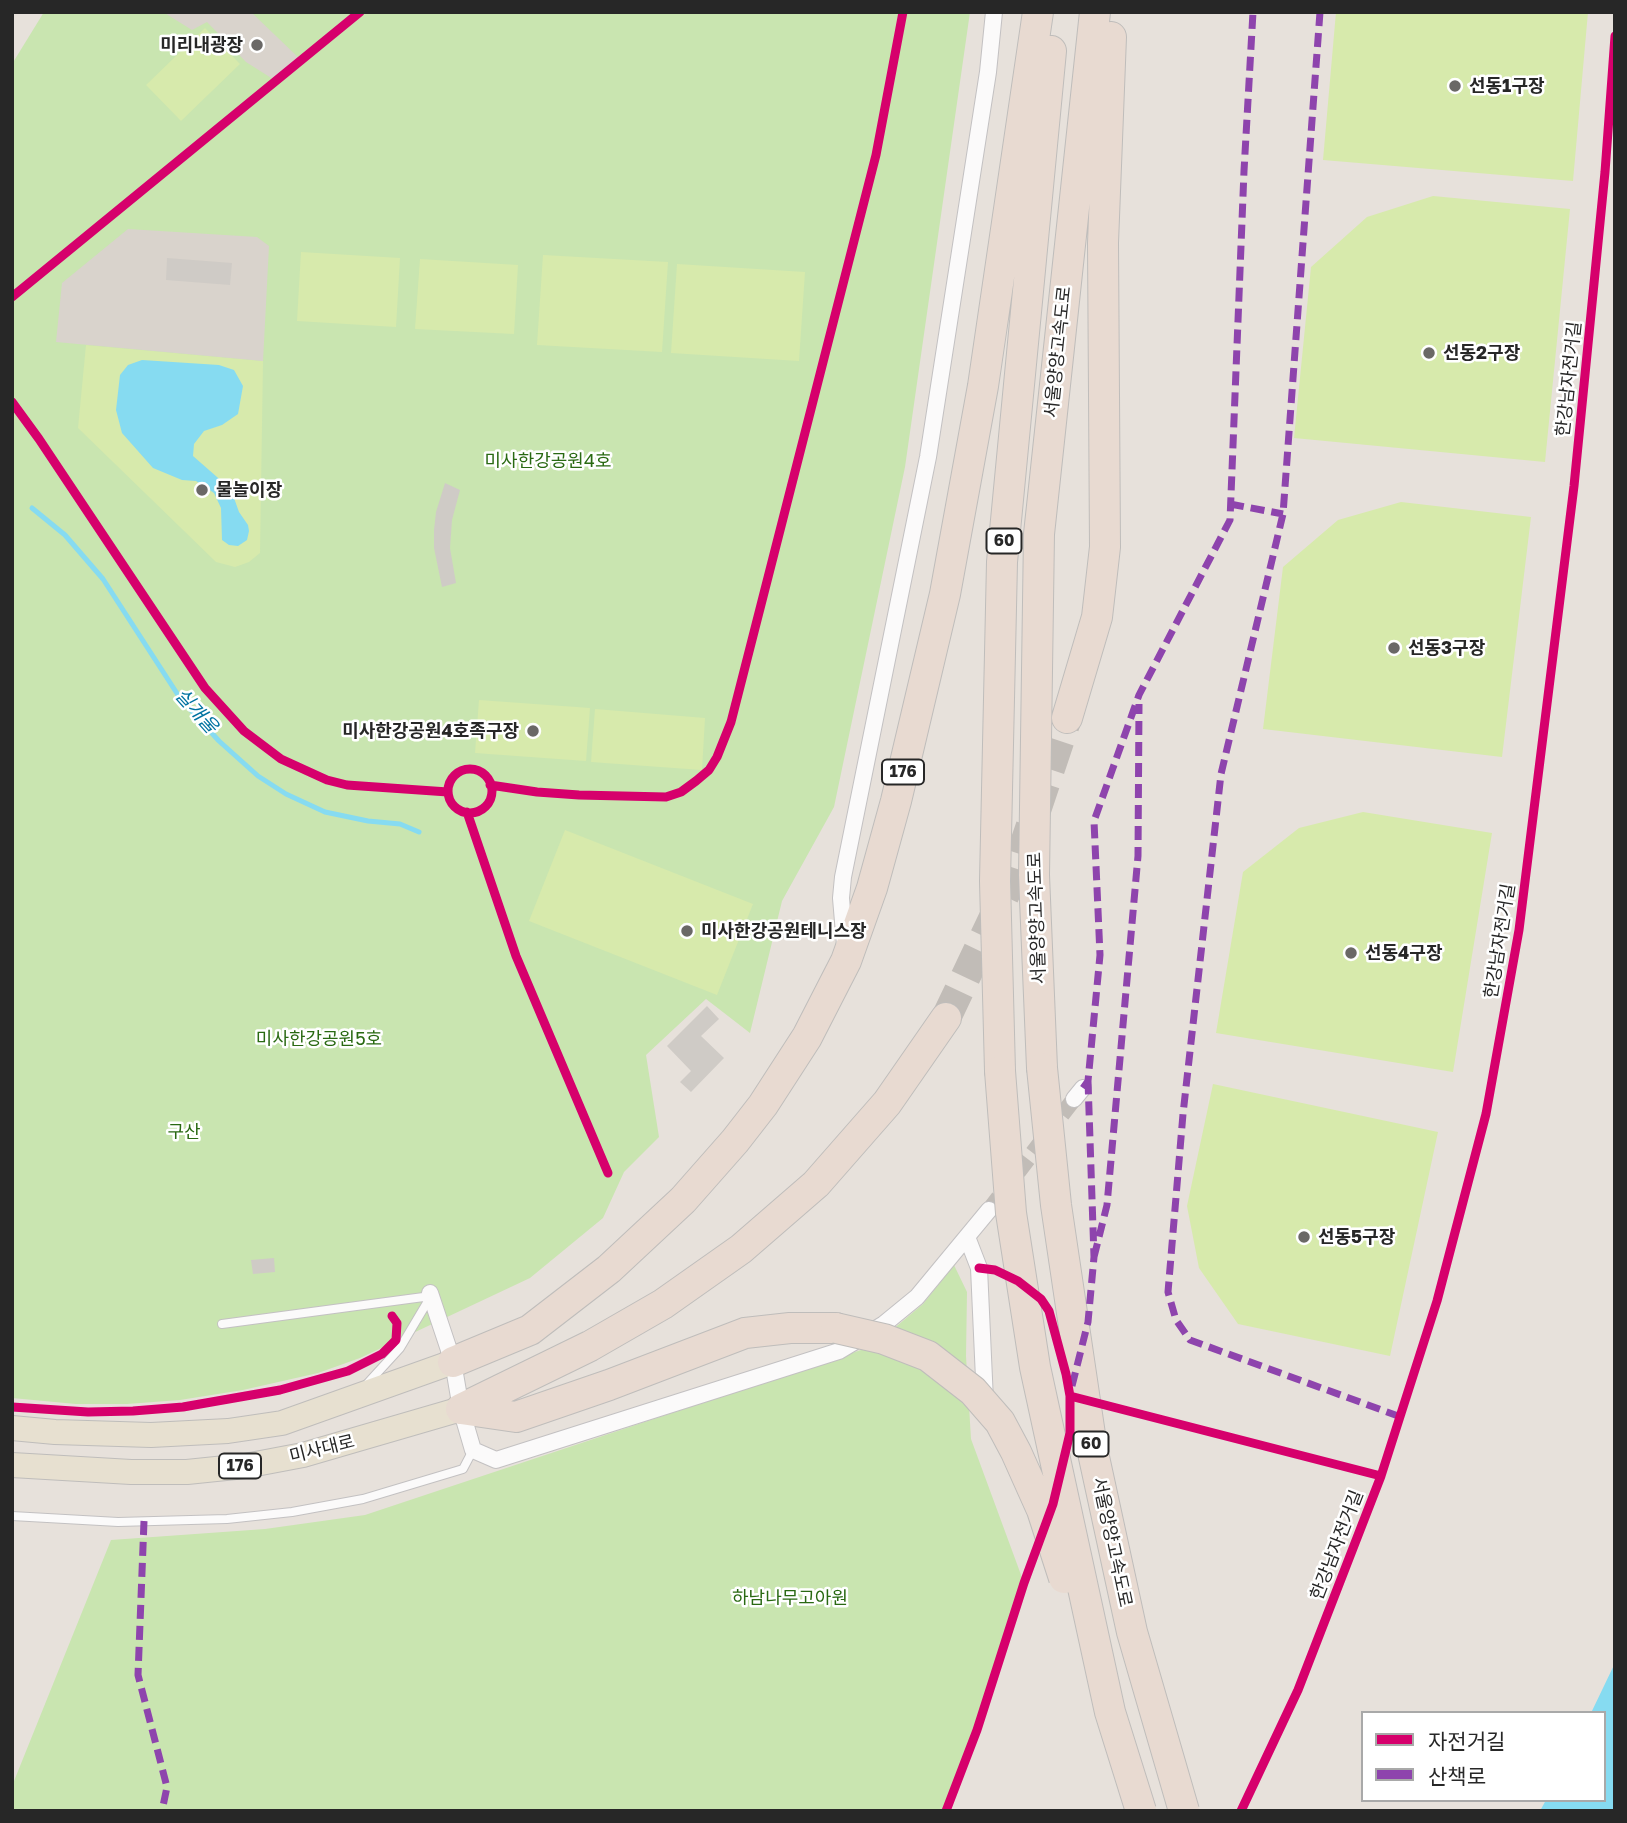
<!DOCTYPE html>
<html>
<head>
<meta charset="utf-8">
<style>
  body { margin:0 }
  #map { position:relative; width:1627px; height:1823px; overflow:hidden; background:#e7e1db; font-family:"Golos Text","Noto Sans KR",sans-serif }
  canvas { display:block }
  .frame { position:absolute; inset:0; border:14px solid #272727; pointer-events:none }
  .legend { position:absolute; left:1361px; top:1711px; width:245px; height:91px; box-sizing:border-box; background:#fff; border:2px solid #a9a9a9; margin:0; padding:9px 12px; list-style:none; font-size:21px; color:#272727 }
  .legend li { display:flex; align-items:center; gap:14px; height:35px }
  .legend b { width:35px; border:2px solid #a9a9a9 }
</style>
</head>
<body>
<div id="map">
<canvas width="1627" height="1823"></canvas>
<div class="frame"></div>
<ul class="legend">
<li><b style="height:9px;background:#d6006c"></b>자전거길</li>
<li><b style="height:9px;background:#8e44ad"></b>산책로</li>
</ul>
</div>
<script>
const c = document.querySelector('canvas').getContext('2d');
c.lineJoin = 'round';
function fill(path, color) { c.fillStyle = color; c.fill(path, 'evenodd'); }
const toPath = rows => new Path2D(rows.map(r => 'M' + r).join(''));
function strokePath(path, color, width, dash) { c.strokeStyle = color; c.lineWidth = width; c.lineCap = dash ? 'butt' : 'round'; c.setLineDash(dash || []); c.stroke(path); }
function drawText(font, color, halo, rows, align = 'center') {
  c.font = font + ' "Golos Text","Noto Sans KR",sans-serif'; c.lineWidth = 5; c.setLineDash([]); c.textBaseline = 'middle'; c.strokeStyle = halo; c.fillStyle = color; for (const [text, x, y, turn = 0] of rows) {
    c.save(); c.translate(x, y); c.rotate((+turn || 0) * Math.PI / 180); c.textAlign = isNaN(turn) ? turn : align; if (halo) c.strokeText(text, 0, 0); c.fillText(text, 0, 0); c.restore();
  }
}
const green = toPath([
  [44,12,970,12,905,467,834,807,782,901,750,1033,706,999,646,1055,659,1137,624,1172,603,1218,530,1278,360,1358,318,1373,243,1390,180,1400,127,1404,76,1404,12,1398,12,64],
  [954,1265,967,1292,966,1356,971,1439,1024,1583,963,1766,944,1811,12,1811,12,1786,111,1540,265,1529,365,1515,873,1346,923,1304]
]);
const pitch = toPath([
  [1336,12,1588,12,1573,181,1323,160],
  [205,28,240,64,181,121,146,85],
  [1433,196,1570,209,1545,462,1294,438,1311,267,1367,217],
  [301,252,400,258,396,327,297,321],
  [543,255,668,262,662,352,537,345],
  [420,259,518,265,514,334,415,329],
  [677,264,805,272,799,361,671,353],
  [86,345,263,361,260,553,249,562,235,567,216,562,78,428],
  [1401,502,1531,517,1502,757,1263,729,1283,567,1338,520],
  [479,700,590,708,586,761,475,753],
  [595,709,705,718,702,770,591,762],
  [1363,812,1492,833,1453,1072,1216,1033,1243,872,1299,828],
  [565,830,753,904,717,995,529,921],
  [1213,1084,1438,1132,1390,1356,1238,1324,1199,1268,1187,1206]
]);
const plaza = toPath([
  [163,12,251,12,301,60,276,81,246,62,207,22,192,30],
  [128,229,257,237,269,246,263,361,56,342,62,283]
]);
const water = toPath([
  [142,360,219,365,234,370,243,386,238,414,222,425,204,431,194,444,193,456,225,484,234,498,239,512,248,525,249,531,247,540,238,546,229,545,222,540,221,508,214,493,196,481,182,480,153,468,122,433,116,410,120,375,128,365],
  [1615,1663,1615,1811,1540,1811,1546,1800,1604,1800,1604,1713,1591,1713]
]);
const stream = toPath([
  [32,508,65,535,103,579,180,698,219,741,258,776,286,794,325,812,368,821,400,824,419,832]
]);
const building = toPath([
  [167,258,232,263,230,285,166,280],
  [445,483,460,490,452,520,450,548,456,583,442,587,434,548,434,530,436,512],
  [707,1006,719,1019,701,1036,724,1058,691,1092,680,1082,691,1071,667,1046],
  [274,1258,275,1272,253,1274,251,1260]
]);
const minorTunnel = toPath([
  [989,1210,1074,1099]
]);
const motorwayTunnel = toPath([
  [946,1018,1015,873,1067,718]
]);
const service = toPath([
  [222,1324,431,1296],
  [367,1384,400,1348,431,1296],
  [12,1516,118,1522,227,1519,292,1512,363,1499,463,1469,473,1450]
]);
const minor = toPath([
  [845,945,841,898,843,877,928,457,988,72,994,12],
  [1074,1099,1083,1088],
  [967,1237,979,1268,985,1401],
  [430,1293,453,1362,461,1409,473,1450,496,1460,839,1351,884,1324,917,1297,989,1210]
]);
const primary = toPath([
  [12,1428,55,1432,151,1435,228,1431,282,1423,453,1362],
  [12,1465,131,1472,187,1472,245,1466,303,1455,461,1409]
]);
const motorway = toPath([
  [1067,718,1097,617,1105,547,1103,243,1111,37],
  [1042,1068,1034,875,1039,534,1095,12],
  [1000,1071,995,881,1002,562,1051,51],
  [453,1362,530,1330,609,1269,683,1200,735,1141,763,1105,807,1037,846,961,872,888,896,801,945,594,983,386,1038,12],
  [461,1409,590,1346,663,1304,741,1249,816,1184,887,1103,946,1018],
  [461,1409,516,1417,609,1385,745,1333,790,1328,836,1328]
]);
const motorwayBridge = toPath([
  [1042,1068,1056,1205,1092,1448,1132,1632,1184,1811],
  [1000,1071,1011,1213,1035,1367,1110,1712,1141,1811],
  [836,1328,884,1339,928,1356,973,1391,1000,1422,1016,1452,1042,1510,1064,1578]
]);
const quiet = toPath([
  [1320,12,1283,514,1221,774,1183,1114,1168,1292,1176,1320,1190,1340,1401,1417],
  [1230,504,1283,514],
  [1083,1088,1088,1081,1100,955,1094,821,1139,695,1230,520,1244,171,1253,12],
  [1094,1257,1107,1205,1138,856,1139,704],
  [1072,1386,1088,1322,1094,1257,1088,1081],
  [144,1521,138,1675,167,1787,162,1811]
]);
const cycleway = toPath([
  [12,297,360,12],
  [12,402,39,439,205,688,244,731,281,759,327,780,347,785,448,792],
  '448 791a22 22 0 1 1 44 0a22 22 0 1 1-44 0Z',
  [490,785,537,792,579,795,666,797,681,792,696,781,709,770,717,757,731,722,876,155,903,12],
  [467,812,516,956,608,1173],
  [1070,1396,1381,1476],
  [12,1407,88,1412,133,1411,183,1407,280,1390,348,1371,382,1354,396,1340,397,1323,392,1316],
  [946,1811,977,1730,1024,1583,1053,1504,1070,1433,1070,1396,1066,1374,1049,1311,1041,1299,1018,1281,995,1270,979,1268],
  [1241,1811,1298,1690,1381,1476,1437,1301,1486,1114,1519,930,1574,486,1605,172,1615,36]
]);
const markers = [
  [257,45,7,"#6a6866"],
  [1455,86,7,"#6a6866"],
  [1429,353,7,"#6a6866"],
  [202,490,7,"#6a6866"],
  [1394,648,7,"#6a6866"],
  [533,731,7,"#6a6866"],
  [687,931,7,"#6a6866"],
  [1351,953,7,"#6a6866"],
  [1304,1237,7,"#6a6866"]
];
const shields = [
  [1004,541,35],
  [903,772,42],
  [1091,1444,35],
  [240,1466,42]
];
const shieldNames = [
  ["60",1004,541],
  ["176",903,772],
  ["60",1091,1444],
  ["176",240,1466]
];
const poiNames = [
  ["미리내광장",243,45,"right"],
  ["선동1구장",1469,86],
  ["선동2구장",1443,353],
  ["물놀이장",216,490],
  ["선동3구장",1408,648],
  ["미사한강공원4호족구장",519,731,"right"],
  ["미사한강공원테니스장",701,931],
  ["선동4구장",1365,953],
  ["선동5구장",1318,1237]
];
const streetNames = [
  ["서울양양고속도로",1058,352,-84],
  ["한강남자전거길",1569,379,-84],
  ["서울양양고속도로",1037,918,-92],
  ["한강남자전거길",1500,941,-81],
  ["미사대로",322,1449,-14],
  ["서울양양고속도로",1112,1542,78],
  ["한강남자전거길",1337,1545,-69]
];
const parkNames = [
  ["미사한강공원4호",548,461],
  ["미사한강공원5호",319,1039],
  ["구산",184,1132],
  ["하남나무고아원",790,1598]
];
const waterNames = [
  ["실개울",196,711,48]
];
fill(green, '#c9e5b0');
fill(pitch, '#d7eaac');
fill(plaza, '#d9d3cc');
fill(water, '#86dbf1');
strokePath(stream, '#86dbf1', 5);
fill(building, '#cfcbc6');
strokePath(minorTunnel, '#c1bcb7', 16, [16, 8]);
strokePath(motorwayTunnel, '#c1bcb7', 30, [30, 15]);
strokePath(service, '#c3c1c2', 10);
strokePath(minor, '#c3c1c2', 18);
strokePath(primary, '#bfbdbb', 26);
strokePath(motorway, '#bfbdbb', 32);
strokePath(service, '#fbfafa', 8);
strokePath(minor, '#fbfafa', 16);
strokePath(primary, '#e7e0d0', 24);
strokePath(motorway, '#e8dad1', 30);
strokePath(motorwayBridge, '#bfbdbb', 32, []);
strokePath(motorwayBridge, '#e8dad1', 30);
strokePath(quiet, '#8e44ad', 7, [14, 7]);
strokePath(cycleway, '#d6006c', 9);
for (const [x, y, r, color] of markers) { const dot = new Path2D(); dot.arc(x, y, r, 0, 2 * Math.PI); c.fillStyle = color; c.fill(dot); strokePath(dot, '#fff', 2.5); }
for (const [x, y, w] of shields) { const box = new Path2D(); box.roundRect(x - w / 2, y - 12.5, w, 25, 5); c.fillStyle = '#fff'; c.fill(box); strokePath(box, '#272727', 2); }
drawText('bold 16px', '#272727', null, shieldNames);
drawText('bold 18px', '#272727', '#fff', poiNames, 'left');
drawText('18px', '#272727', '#fff', streetNames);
drawText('18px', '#296912', '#fff', parkNames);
drawText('italic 19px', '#0073a1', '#fff', waterNames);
</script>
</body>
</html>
